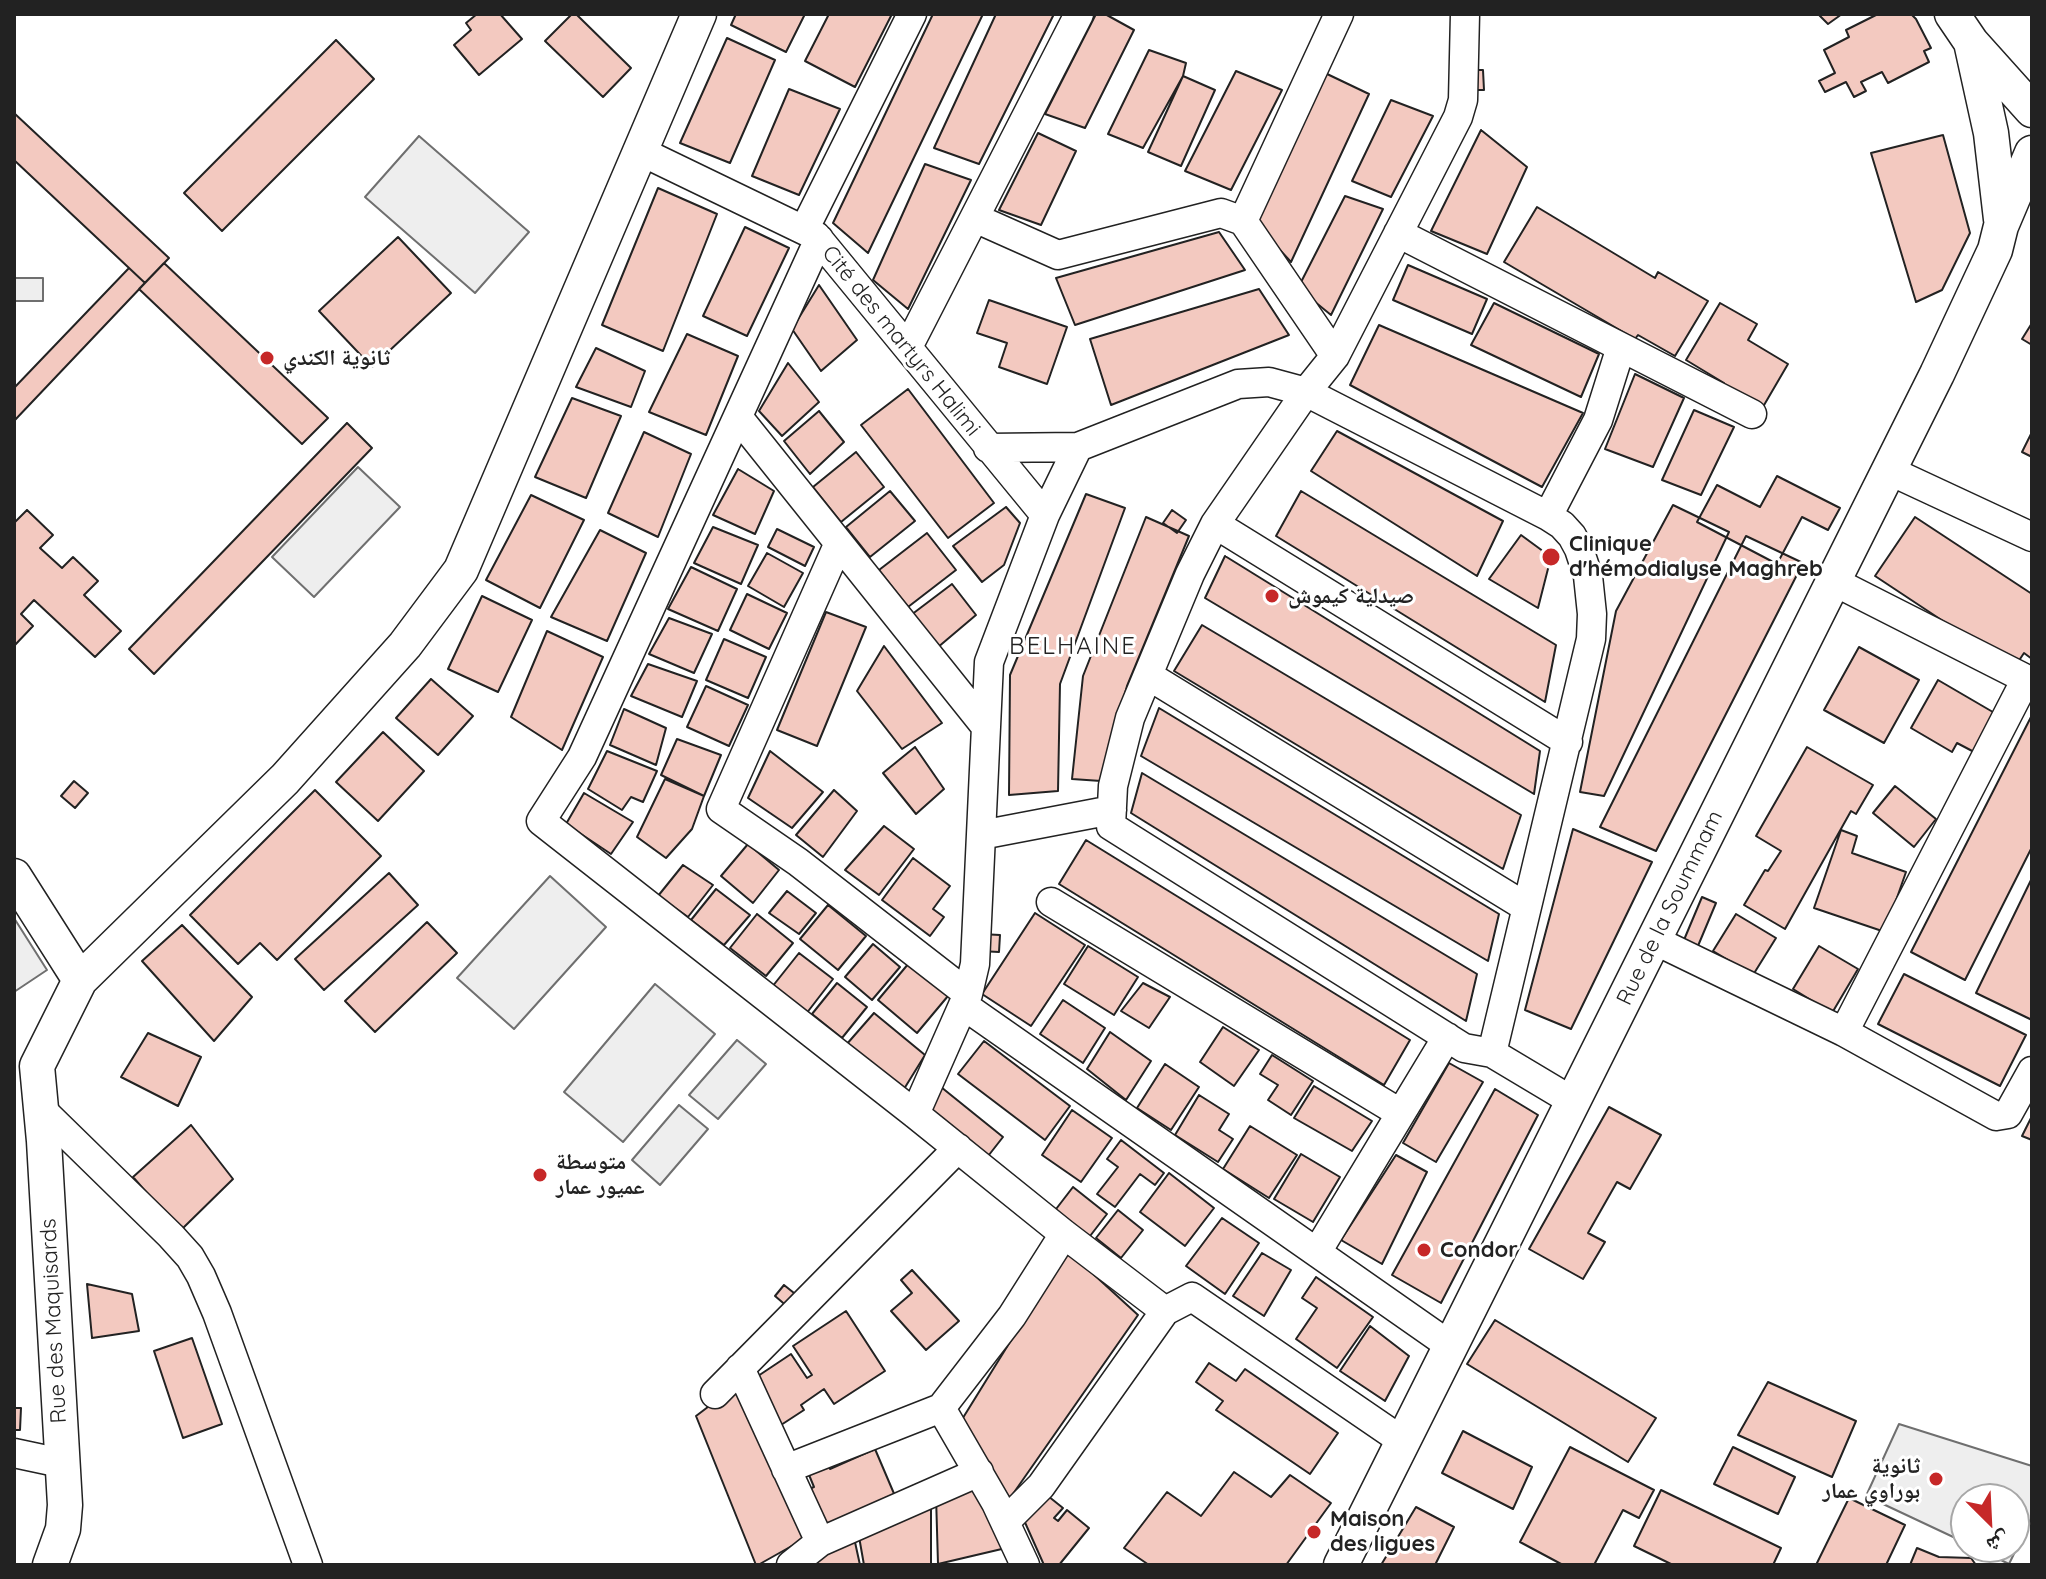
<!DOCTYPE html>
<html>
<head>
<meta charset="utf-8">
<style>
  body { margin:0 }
  #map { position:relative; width:2046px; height:1579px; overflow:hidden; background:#fff; font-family:Quicksand,"Noto Naskh Arabic",sans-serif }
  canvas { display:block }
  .frame { position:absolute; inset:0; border:16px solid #222; pointer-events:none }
  .north { position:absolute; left:1950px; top:1483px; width:80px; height:80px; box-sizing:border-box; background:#fff; border:2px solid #a7a7a7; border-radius:50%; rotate:156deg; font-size:22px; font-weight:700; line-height:32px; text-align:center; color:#222 }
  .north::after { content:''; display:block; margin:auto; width:28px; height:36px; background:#c62828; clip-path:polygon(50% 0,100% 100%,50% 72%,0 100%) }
</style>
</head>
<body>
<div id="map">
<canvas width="2046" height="1579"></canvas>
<div class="frame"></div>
<div class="north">ش</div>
</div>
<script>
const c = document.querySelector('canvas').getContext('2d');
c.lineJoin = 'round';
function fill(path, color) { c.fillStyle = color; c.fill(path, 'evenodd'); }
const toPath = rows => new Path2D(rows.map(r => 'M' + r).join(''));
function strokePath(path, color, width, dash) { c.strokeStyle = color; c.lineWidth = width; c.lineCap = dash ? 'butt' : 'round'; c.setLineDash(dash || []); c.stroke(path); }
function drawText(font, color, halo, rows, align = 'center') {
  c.font = font + ' Quicksand,"Noto Naskh Arabic",sans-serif'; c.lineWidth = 6; c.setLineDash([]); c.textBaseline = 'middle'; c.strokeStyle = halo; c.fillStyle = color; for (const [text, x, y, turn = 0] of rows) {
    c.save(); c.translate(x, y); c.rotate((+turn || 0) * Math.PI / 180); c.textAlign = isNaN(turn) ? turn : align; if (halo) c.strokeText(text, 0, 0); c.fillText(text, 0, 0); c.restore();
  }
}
const green = toPath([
  [419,136,529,232,475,293,365,197,419,136],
  [14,278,43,278,43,301,14,301,14,278],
  [358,467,400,507,314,597,272,557,358,467],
  [550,876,606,927,514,1029,457,978,550,876],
  [14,918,47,970,14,992,14,918],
  [655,984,715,1034,623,1142,564,1092,655,984],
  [737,1040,766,1064,718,1119,689,1095,737,1040],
  [679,1105,708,1129,660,1185,632,1160,679,1105],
  [1899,1424,2032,1466,2032,1517,2009,1564,1974,1547,2014,1547,2014,1499,1966,1499,1966,1543,1866,1496,1899,1424]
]);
const building = toPath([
  [477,14,500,14,522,39,479,75,454,45,471,30,466,23,477,14],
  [572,14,576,14,631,68,603,97,545,41,572,14],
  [736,14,805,14,786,52,731,25,736,14],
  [829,14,892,14,855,87,805,61,829,14],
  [933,14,983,14,868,253,833,223,933,14],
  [996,14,1054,14,979,164,934,148,996,14],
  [1096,14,1105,14,1134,30,1085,128,1045,114,1096,14],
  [1818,14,1842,14,1828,24,1818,14],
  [1878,14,1911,14,1916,19,1931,48,1924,51,1929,62,1888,83,1882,72,1861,82,1866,91,1854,97,1846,82,1825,92,1819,81,1835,73,1824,50,1849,37,1846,30,1878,14],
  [727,38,775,60,730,163,680,143,727,38],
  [336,40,374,79,222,231,184,193,336,40],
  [1149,50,1186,63,1183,76,1143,148,1108,134,1149,50],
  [1466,70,1483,70,1484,90,1466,90,1466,70],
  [1236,71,1282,90,1231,190,1185,171,1236,71],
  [1325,73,1369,94,1291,262,1255,223,1325,73],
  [1183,76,1215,90,1181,166,1148,152,1183,76],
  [789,89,840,109,799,195,752,176,789,89],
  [1391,100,1433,116,1391,197,1352,181,1391,100],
  [14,113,169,258,145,283,14,160,14,113],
  [1481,130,1527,167,1487,254,1431,231,1481,130],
  [1038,133,1076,151,1041,225,999,210,1038,133],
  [1943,135,1970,233,1942,290,1916,302,1871,153,1943,135],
  [925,164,971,180,908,309,873,280,925,164],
  [658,188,717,214,663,351,602,325,658,188],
  [1345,196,1383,209,1331,315,1298,288,1345,196],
  [1537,207,1655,278,1658,272,1708,301,1675,356,1638,335,1635,339,1504,262,1537,207],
  [745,227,789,248,747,336,703,316,745,227],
  [1219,232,1245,270,1075,325,1056,278,1219,232],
  [398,237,451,293,372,367,319,311,398,237],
  [164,263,328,418,302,444,139,289,164,263],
  [1408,265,1487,299,1472,334,1393,300,1408,265],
  [129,268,145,283,14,421,14,388,129,268],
  [819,285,857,340,821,371,792,329,819,285],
  [1259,289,1289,335,1111,405,1090,339,1259,289],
  [989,300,1067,327,1047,384,999,367,1007,343,977,333,989,300],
  [1494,303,1599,354,1581,397,1471,345,1494,303],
  [1720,303,1757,324,1748,340,1788,364,1760,412,1720,388,1724,383,1686,360,1720,303],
  [2032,323,2032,345,2022,339,2032,323],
  [1379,325,1583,413,1542,487,1350,385,1379,325],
  [687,334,738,356,706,435,649,412,687,334],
  [596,348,645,371,631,407,576,387,596,348],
  [788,363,819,402,782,436,759,411,788,363],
  [1635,374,1684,398,1653,467,1605,449,1635,374],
  [908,389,994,503,948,538,861,425,908,389],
  [572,398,621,416,586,498,535,477,572,398],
  [1694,410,1734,427,1701,495,1662,480,1694,410],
  [819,411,844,442,810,474,784,441,819,411],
  [347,423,372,448,154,674,129,649,347,423],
  [1337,431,1503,521,1477,576,1311,471,1337,431],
  [644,432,691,454,658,537,608,513,644,432],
  [2032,432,2032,457,2022,452,2032,432],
  [856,452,884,487,841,522,813,487,856,452],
  [738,469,774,491,755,534,713,515,738,469],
  [1777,476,1840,508,1828,530,1802,517,1777,564,1697,522,1717,485,1760,507,1777,476],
  [890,491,915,521,870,557,846,527,890,491],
  [1301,491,1556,645,1545,702,1276,536,1301,491],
  [1086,494,1125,508,1060,684,1058,791,1009,795,1010,675,1086,494],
  [531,495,584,520,540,608,486,580,531,495],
  [1673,505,1729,532,1604,796,1580,792,1616,611,1673,505],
  [1006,507,1020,523,1004,565,982,582,953,546,1006,507],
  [27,510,53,535,40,548,62,568,73,557,98,581,84,595,121,631,95,657,34,600,21,614,33,626,14,646,14,523,27,510],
  [1172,510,1186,520,1177,533,1163,523,1172,510],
  [1146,517,1189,536,1127,686,1101,781,1072,779,1083,676,1146,517],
  [1915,517,2032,594,2032,659,2024,653,2014,668,1875,576,1915,517],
  [713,527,758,545,741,584,694,563,713,527],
  [777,529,814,547,805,566,768,547,777,529],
  [600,530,646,553,607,641,551,617,600,530],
  [927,533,956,570,908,607,879,570,927,533],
  [1521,535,1551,557,1538,608,1489,579,1521,535],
  [1746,536,1803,563,1656,851,1600,827,1746,536],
  [767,553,803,573,784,607,748,586,767,553],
  [1225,556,1540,751,1534,794,1205,598,1225,556],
  [691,567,737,589,718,631,668,609,691,567],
  [952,584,976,615,937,648,911,615,952,584],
  [747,594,787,613,769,649,730,630,747,594],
  [482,596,532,620,498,692,448,669,482,596],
  [826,612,866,627,817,746,777,730,826,612],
  [669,618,712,634,694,673,649,654,669,618],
  [1202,625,1521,815,1503,869,1174,671,1202,625],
  [547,631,603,657,562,750,511,717,547,631],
  [724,639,766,657,748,698,706,680,724,639],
  [884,646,942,723,902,749,857,691,884,646],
  [1859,647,1919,680,1884,743,1824,710,1859,647],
  [648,664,697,681,682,717,631,696,648,664],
  [431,679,473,716,438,755,396,718,431,679],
  [1938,680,1998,715,1976,753,1957,743,1952,752,1911,728,1938,680],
  [706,686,748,705,729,746,687,727,706,686],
  [1159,708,1499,914,1488,961,1141,756,1159,708],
  [624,709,666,728,656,765,610,745,624,709],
  [2032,715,2032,847,1965,980,1911,952,2032,715],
  [383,732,424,771,378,821,336,782,383,732],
  [677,739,721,755,704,796,661,775,677,739],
  [915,747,944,789,916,814,883,773,915,747],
  [1807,747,1873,785,1856,814,1851,811,1785,929,1744,905,1765,870,1768,871,1781,851,1756,836,1807,747],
  [607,751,657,771,643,802,631,797,622,810,588,789,607,751],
  [770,751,823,792,792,828,748,798,770,751],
  [1142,773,1477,974,1466,1021,1131,813,1142,773],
  [665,779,704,796,692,829,666,858,637,837,665,779],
  [74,781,88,793,75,808,61,796,74,781],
  [1895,786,1936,819,1914,847,1873,813,1895,786],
  [315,790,381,856,277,960,260,943,238,964,190,915,315,790],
  [834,790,857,811,823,857,796,835,834,790],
  [584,793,633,822,611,854,566,824,584,793],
  [884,826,914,849,879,895,845,870,884,826],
  [1573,829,1652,862,1571,1029,1525,1010,1573,829],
  [1841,830,1857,836,1852,853,1906,872,1885,932,1814,908,1841,830],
  [1086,840,1410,1040,1384,1085,1059,884,1086,840],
  [748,844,779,870,753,903,721,876,748,844],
  [913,858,950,886,933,909,944,917,930,936,882,900,913,858],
  [683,865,713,885,688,917,658,896,683,865],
  [389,873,418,905,324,990,295,959,389,873],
  [2032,878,2032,1020,1976,993,2032,878],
  [716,889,750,915,724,945,691,920,716,889],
  [787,891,816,913,799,934,769,913,787,891],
  [1702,897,1716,903,1695,953,1681,947,1702,897],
  [828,905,866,936,838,970,800,939,828,905],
  [1035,913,1085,945,1031,1026,982,994,1035,913],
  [757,914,793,943,766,976,730,948,757,914],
  [1736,914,1776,938,1753,975,1713,951,1736,914],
  [427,922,457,953,375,1032,345,1001,427,922],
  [182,925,252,997,214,1041,142,961,182,925],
  [981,934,1000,935,999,952,980,951,981,934],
  [873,944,900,967,872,1000,845,977,873,944],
  [1088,946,1138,977,1114,1015,1064,984,1088,946],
  [1819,946,1858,969,1832,1013,1793,989,1819,946],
  [799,953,833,979,806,1014,772,987,799,953],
  [909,963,948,996,917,1033,878,1000,909,963],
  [1904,974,2026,1035,2000,1086,1878,1024,1904,974],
  [837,983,867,1007,842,1038,812,1014,837,983],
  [1143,983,1170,997,1149,1028,1121,1011,1143,983],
  [1063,1000,1105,1028,1083,1063,1040,1034,1063,1000],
  [874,1013,925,1055,904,1089,846,1045,874,1013],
  [1223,1027,1259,1050,1234,1086,1200,1062,1223,1027],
  [1110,1032,1151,1061,1126,1100,1087,1069,1110,1032],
  [148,1033,201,1057,178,1106,121,1077,148,1033],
  [984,1041,1070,1106,1045,1140,958,1074,984,1041],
  [1272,1055,1313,1081,1291,1115,1268,1100,1278,1085,1260,1074,1272,1055],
  [1449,1063,1483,1082,1436,1162,1403,1143,1449,1063],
  [1165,1064,1199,1087,1171,1130,1137,1108,1165,1064],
  [1314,1086,1372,1121,1352,1151,1294,1118,1314,1086],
  [941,1087,1003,1137,985,1160,928,1114,941,1087],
  [1495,1089,1538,1115,1441,1303,1392,1275,1495,1089],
  [1199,1095,1229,1114,1219,1130,1233,1139,1218,1162,1175,1135,1199,1095],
  [1609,1107,1661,1135,1630,1189,1617,1182,1588,1233,1605,1242,1583,1279,1529,1249,1609,1107],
  [1072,1110,1112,1138,1081,1182,1042,1155,1072,1110],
  [2032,1116,2032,1140,2022,1136,2032,1116],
  [191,1125,233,1179,180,1231,133,1177,191,1125],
  [1250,1126,1297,1155,1269,1198,1223,1169,1250,1126],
  [1121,1140,1164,1173,1155,1185,1140,1174,1115,1207,1097,1194,1118,1167,1107,1159,1121,1140],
  [1301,1154,1340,1177,1313,1222,1274,1199,1301,1154],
  [1396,1155,1427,1172,1382,1264,1341,1240,1396,1155],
  [1169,1173,1214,1208,1185,1246,1140,1212,1169,1173],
  [1073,1187,1107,1214,1087,1240,1053,1213,1073,1187],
  [1118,1210,1143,1230,1121,1258,1096,1238,1118,1210],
  [1222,1218,1259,1243,1225,1294,1186,1266,1222,1218],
  [1067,1250,1138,1315,1008,1501,961,1421,1067,1250],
  [1262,1253,1291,1270,1264,1316,1233,1296,1262,1253],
  [912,1270,959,1321,926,1350,891,1311,912,1293,901,1280,912,1270],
  [1316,1277,1373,1317,1337,1368,1296,1339,1317,1308,1302,1298,1316,1277],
  [87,1284,132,1294,139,1331,92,1338,87,1284],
  [784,1285,799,1297,789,1308,775,1296,784,1285],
  [846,1311,885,1371,834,1404,824,1389,801,1405,804,1410,781,1425,752,1380,791,1354,807,1378,812,1375,793,1346,846,1311],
  [1495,1320,1656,1418,1628,1462,1467,1364,1495,1320],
  [1370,1326,1409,1356,1385,1401,1340,1371,1370,1326],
  [192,1338,222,1424,183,1438,154,1351,192,1338],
  [1209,1363,1236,1381,1245,1369,1338,1433,1310,1474,1216,1410,1223,1401,1196,1382,1209,1363],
  [1768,1382,1856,1421,1832,1477,1738,1435,1768,1382],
  [737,1385,806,1538,758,1565,756,1565,696,1416,737,1385],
  [14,1408,21,1408,20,1430,14,1430,14,1408],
  [1463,1431,1532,1467,1513,1509,1442,1473,1463,1431],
  [1570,1447,1654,1490,1639,1518,1623,1510,1594,1565,1563,1565,1520,1542,1570,1447],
  [1733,1447,1795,1477,1778,1514,1714,1484,1733,1447],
  [875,1449,898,1503,820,1537,801,1492,814,1487,807,1470,827,1461,830,1469,875,1449],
  [1234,1472,1271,1497,1290,1475,1331,1503,1286,1565,1149,1565,1124,1548,1167,1492,1201,1516,1234,1472],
  [979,1481,1006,1548,938,1564,936,1496,979,1481],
  [1661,1490,1781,1548,1773,1565,1673,1565,1634,1546,1661,1490],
  [1043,1492,1063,1508,1054,1518,1058,1521,1067,1510,1089,1528,1059,1565,1044,1565,1023,1518,1043,1492],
  [1849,1498,1905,1525,1886,1565,1816,1565,1849,1498],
  [931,1500,931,1565,864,1565,858,1531,931,1500],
  [1416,1507,1454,1527,1435,1565,1381,1565,1416,1507],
  [853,1533,860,1565,803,1565,853,1533],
  [1917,1548,1939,1557,1971,1558,1976,1565,1910,1565,1917,1548]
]);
const minor = toPath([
  [1465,14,1463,100,1458,117,1335,356,1306,392,1215,524,1190,574,1130,718,1113,786,1111,826,1464,1048,1492,1053,1574,1102],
  [640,151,816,236,1045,515],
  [975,218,1058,255,1221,213,1243,221,1335,356],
  [1243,221,1339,14],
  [804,230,912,14],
  [1398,233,1752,414],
  [819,239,582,757,541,821,915,1114,1064,1234,1165,1311],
  [908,347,1079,14],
  [738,417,986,727],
  [988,448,1078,447,1238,384,1269,382,1306,392,1548,516,1562,525,1572,536,1579,549,1588,576,1592,614,1591,639,1492,1053],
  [1888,470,2032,537],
  [1548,516,1598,420,1621,347],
  [1215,524,1568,742],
  [838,545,721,809,798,862,968,994],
  [1833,581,2032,682],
  [1149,676,1526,907],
  [981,835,1112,810],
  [1051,902,1400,1113],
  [1654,940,1844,1032,1996,1116,2008,1114,2032,1071],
  [963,1005,1452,1347],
  [1844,1032,2026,679],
  [41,1109,171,1236,190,1257,201,1276,217,1313,308,1565],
  [915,1114,968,994,975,964,989,662,1045,515,1078,447],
  [1317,1252,1447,1037],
  [740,1368,820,1542],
  [715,1394,958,1148],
  [941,1408,996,1503,1025,1565],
  [14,1453,61,1463],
  [786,1469,941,1408,1012,1316,1064,1234],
  [1005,1522,1041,1486,1165,1311,1192,1297,1404,1442],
  [791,1565,820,1542,979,1472]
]);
const major = toPath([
  [1952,14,1971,42,2032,110],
  [1971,42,1991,133,2001,219],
  [14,876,80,980],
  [50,1565,63,1529,65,1505,44,1141,37,1066,80,980,285,779,405,645,461,570,699,14],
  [1341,1565,1937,374,1995,250,2001,226,2032,153]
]);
const markers = [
  [267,358,8,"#c62828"],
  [1551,557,10,"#c62828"],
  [1272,596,8,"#c62828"],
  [540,1175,8,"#c62828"],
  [1424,1250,8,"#c62828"],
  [1936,1479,8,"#c62828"],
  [1314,1532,8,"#c62828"]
];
const streetNames = [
  ["Cité des martyrs Halimi",901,341,51],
  ["Rue de la Soummam",1670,908,-64],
  ["Rue des Maquisards",54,1321,-93]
];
const poiNames = [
  ["ثانوية الكندي",283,358],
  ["Clinique",1569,544],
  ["d'hémodialyse Maghreb",1569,569],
  ["صيدلية كيموش",1288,596],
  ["متوسطة",556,1162],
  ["عميور عمار",556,1187],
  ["Condor",1440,1250],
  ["ثانوية",1920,1466,"right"],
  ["بوراوي عمار",1920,1491,"right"],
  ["Maison",1330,1519],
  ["des ligues",1330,1544]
];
const neighbourhoodNames = [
  ["BELHAINE",1073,647]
];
fill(green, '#eee');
strokePath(green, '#6f6f6f', 2);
fill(building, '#f3c9c0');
strokePath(building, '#222', 2);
strokePath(minor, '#222', 31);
strokePath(major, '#222', 37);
strokePath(minor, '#fff', 28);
strokePath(major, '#fff', 34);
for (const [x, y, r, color] of markers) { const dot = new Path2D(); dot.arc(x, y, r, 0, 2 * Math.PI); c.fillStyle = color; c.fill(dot); strokePath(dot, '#fff', 3); }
drawText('22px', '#222', '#fff', streetNames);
drawText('bold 22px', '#222', '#fff', poiNames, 'left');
c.letterSpacing = '2px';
drawText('24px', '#222', '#fff', neighbourhoodNames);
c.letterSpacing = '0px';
</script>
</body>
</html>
